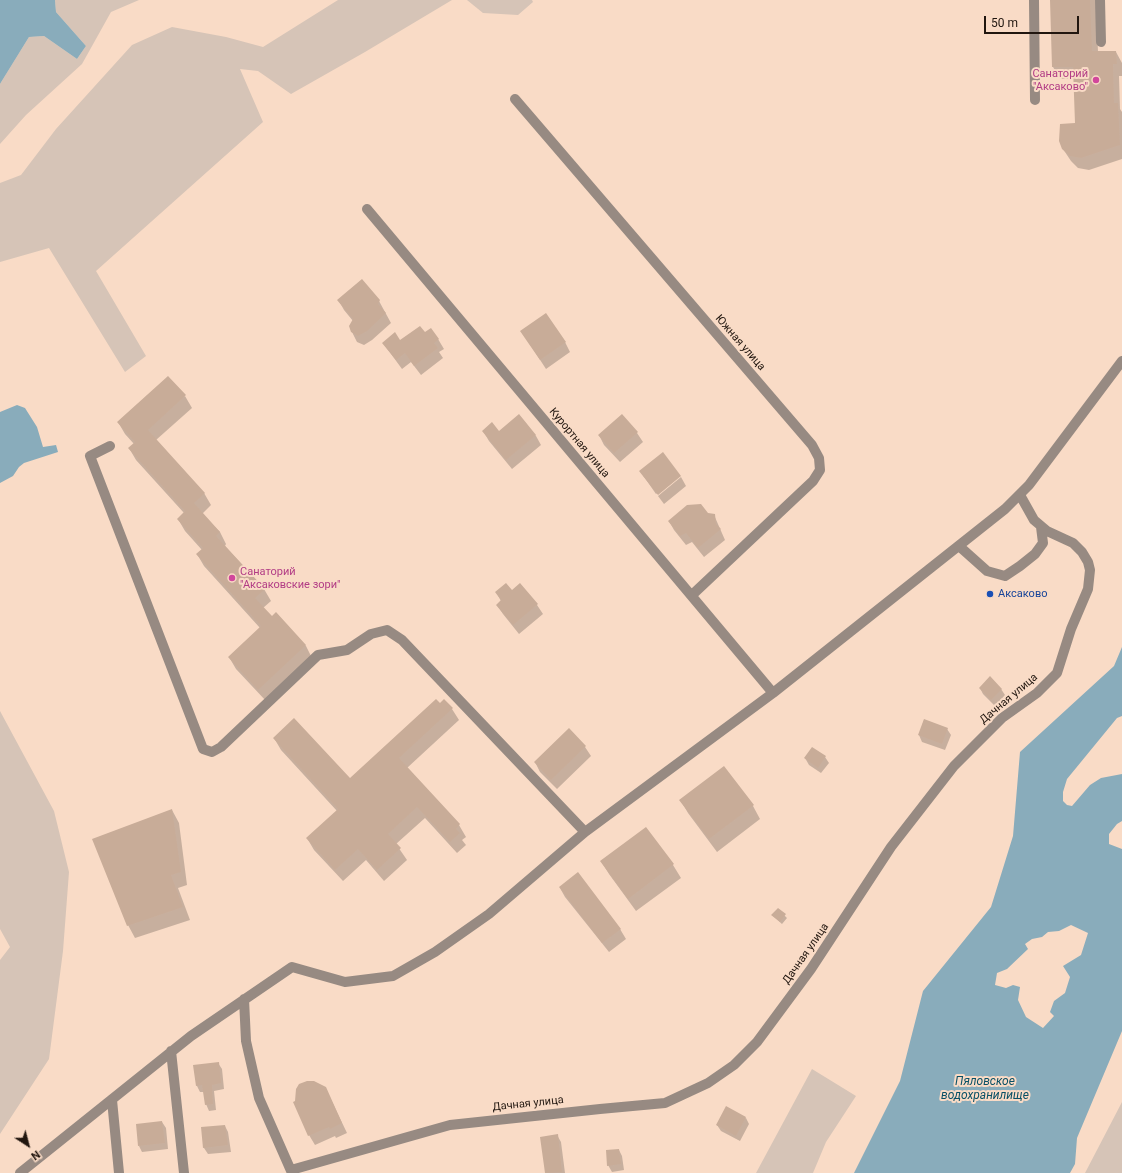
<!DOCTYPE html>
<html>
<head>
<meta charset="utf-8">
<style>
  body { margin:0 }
  #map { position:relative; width:1122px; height:1173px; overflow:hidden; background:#f9dbc6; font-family:Roboto,sans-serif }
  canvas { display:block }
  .north { position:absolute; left:8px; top:1125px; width:40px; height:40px; -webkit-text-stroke:3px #f9dbc6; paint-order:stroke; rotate:144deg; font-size:11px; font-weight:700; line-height:16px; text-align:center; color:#21160f }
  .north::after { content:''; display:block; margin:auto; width:14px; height:18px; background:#21160f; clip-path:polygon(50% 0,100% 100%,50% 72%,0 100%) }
  .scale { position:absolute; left:984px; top:16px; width:95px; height:18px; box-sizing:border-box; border:2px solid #21160f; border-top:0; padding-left:5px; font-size:12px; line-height:14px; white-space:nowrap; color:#21160f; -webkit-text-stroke:3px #f9dbc6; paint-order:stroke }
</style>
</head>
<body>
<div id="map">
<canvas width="1122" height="1173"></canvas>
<div class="north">N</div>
<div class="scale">50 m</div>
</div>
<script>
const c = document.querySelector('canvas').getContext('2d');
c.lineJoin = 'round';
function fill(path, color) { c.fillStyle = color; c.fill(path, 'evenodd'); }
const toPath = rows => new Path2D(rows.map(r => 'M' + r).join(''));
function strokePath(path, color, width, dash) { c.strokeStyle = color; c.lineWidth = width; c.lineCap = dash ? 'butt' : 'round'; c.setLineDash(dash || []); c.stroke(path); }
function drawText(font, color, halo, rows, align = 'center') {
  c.font = font + ' Roboto,sans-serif'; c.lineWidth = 4; c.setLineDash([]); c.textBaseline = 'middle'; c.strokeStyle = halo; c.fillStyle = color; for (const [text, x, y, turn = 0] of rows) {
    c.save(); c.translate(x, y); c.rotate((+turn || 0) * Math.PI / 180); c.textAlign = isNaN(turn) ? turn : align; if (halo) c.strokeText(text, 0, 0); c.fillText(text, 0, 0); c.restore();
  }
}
const green = toPath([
  [55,0,139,0,111,12,82,64,26,115,0,144,0,84,29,37,44,36,77,59,86,46,56,12],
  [338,0,452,0,365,52,291,94,258,71,240,69,263,122,96,271,146,356,125,372,49,248,0,262,0,183,21,175,56,129,132,45,172,27,226,37,263,47],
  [467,0,532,0,533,2,518,15,483,13],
  [0,711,54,811,69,872,63,951,49,1059,0,1134,0,960,10,947,0,929],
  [812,1069,856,1096,826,1142,813,1173,756,1173],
  [1122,1102,1122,1173,1085,1173]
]);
const water = toPath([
  [0,0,55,0,56,12,86,46,77,59,44,36,29,37,0,84],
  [17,405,25,408,37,427,43,447,56,445,58,452,24,463,19,467,13,476,0,483,0,412],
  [1122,647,1122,716,1117,718,1067,779,1063,792,1063,801,1067,805,1072,806,1090,785,1101,778,1122,774,1122,821,1117,824,1109,834,1109,844,1122,849,1122,1031,1077,1138,1075,1164,1070,1173,854,1173,900,1081,923,991,991,907,1013,836,1020,752,1114,666],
  [1071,925,1088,933,1081,955,1063,966,1070,977,1065,993,1054,1001,1050,1012,1054,1016,1043,1028,1026,1017,1018,1000,1020,987,1013,985,1006,988,995,985,997,973,1007,969,1028,949,1025,944,1032,939,1042,937,1048,932,1059,931]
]);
const shadow = toPath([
  [1051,0,1096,0,1098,52,1116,52,1122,63,1122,76,1119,76,1120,109,1122,112,1122,159,1089,170,1078,168,1071,161,1063,149,1076,124,1075,79,1060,79,1053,67],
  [339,301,379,301,391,323,372,340,364,345,357,342,352,332,353,321,344,310],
  [522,332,565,342,570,352,546,369],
  [424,334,438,339,444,349,439,352,443,358,421,375,411,362,402,369,383,343,400,342],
  [185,396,192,408,156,440,204,493,211,505,202,514,220,532,226,544,225,546,264,589,271,601,263,608,271,618,276,614,306,646,312,658,266,701,236,669,229,657,260,628,204,566,197,554,202,550,185,531,178,519,184,513,136,460,129,448,134,444,125,434,118,422],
  [622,415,637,433,643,442,620,462,604,445,599,435],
  [519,416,536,436,541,445,512,469,489,441,483,431,499,432],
  [640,471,680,476,656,494],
  [681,477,686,486,664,504,658,496],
  [707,514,714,515,725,540,704,557,692,542,686,545,674,530,669,521],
  [520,585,537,605,543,614,519,634,503,614,497,605,501,601,496,592,512,592],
  [980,688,1001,689,1005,695,995,706,983,694],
  [440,704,452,709,459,720,407,768,459,825,466,837,462,840,466,845,457,853,425,818,396,844,407,860,384,881,366,860,343,881,314,850,307,838,337,811,281,750,274,738,350,780],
  [924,720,947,729,951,735,945,750,922,742,919,735],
  [569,730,585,747,591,756,557,789,540,772,535,762],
  [825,757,829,763,821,773,809,765,805,758],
  [681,801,753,806,760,819,717,852,688,813],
  [172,810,179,823,187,885,178,888,190,920,135,938,128,925],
  [646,828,673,865,681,878,636,911,609,874,601,861],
  [560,888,620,929,626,939,609,952,565,897],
  [778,909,787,918,782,924,772,915],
  [218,1063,222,1069,224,1089,214,1091,216,1110,209,1111,206,1104,204,1092,200,1092,197,1086,195,1066],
  [325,1087,347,1133,336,1138,335,1136,315,1145,309,1135],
  [746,1118,749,1124,740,1141,721,1131,717,1125],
  [162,1122,166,1128,168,1149,142,1152,139,1146],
  [225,1126,228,1132,231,1152,208,1154,204,1148,202,1128],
  [557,1135,561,1142,565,1173,546,1173,541,1138],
  [619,1150,622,1156,624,1170,612,1172,608,1165]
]);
const building = toPath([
  [1050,0,1090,0,1092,51,1116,51,1117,64,1113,64,1114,103,1118,103,1120,145,1081,158,1070,156,1062,149,1059,141,1060,124,1075,123,1073,67,1052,67],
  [362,279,380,300,378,304,386,313,367,331,358,336,351,332,349,326,353,319,337,300],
  [546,313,566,342,540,360,520,331],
  [420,326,425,332,431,328,439,339,434,343,438,348,414,366,405,353,396,360,382,343,395,332,400,340],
  [168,376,186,395,148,430,205,493,194,503,220,532,216,536,265,589,255,598,272,616,276,612,306,645,258,690,228,657,261,626,196,554,203,548,177,519,185,511,128,448,135,442,117,422],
  [519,414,536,435,506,460,482,431,492,422,499,431],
  [622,414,638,432,614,453,598,435],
  [663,452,681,476,658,495,639,471],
  [701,504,708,513,715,514,716,524,721,529,698,548,686,533,680,536,668,521,687,505],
  [506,583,512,590,520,583,538,604,513,625,496,605,501,600,495,592],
  [990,676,1002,689,991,700,979,688],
  [436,699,440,703,444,699,453,708,399,758,460,824,456,829,460,833,450,842,417,807,388,834,401,848,377,870,358,849,335,870,306,838,338,809,273,738,294,718,350,778],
  [924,719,948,728,942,744,918,735],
  [569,728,586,746,551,780,534,762],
  [812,747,826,756,818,768,804,758],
  [724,766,754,805,709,839,679,800],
  [172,809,181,872,171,875,183,907,127,926,92,839],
  [646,827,674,864,628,899,600,861],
  [578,872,621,929,602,943,559,887],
  [778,908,786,914,780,922,771,915],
  [219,1062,221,1083,212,1085,213,1104,205,1105,202,1085,196,1086,193,1065],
  [307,1081,314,1081,326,1087,342,1123,330,1129,329,1127,308,1136,293,1102,295,1101,296,1089,299,1084],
  [726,1106,746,1117,736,1136,716,1125],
  [162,1121,165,1143,138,1146,136,1124],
  [225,1125,228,1145,203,1148,201,1127],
  [558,1134,562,1172,545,1173,540,1137],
  [619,1149,621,1164,607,1166,606,1150]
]);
const minor = toPath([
  [1034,0,1035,100],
  [1100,0,1101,42],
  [515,99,812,445,819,458,820,470,813,481,692,595],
  [367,209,773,693],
  [110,446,90,456,203,749,212,752,221,747,318,655,347,650,371,634,387,630,402,640,585,832],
  [959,546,987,571,1005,576,1020,566,1035,554,1043,543,1041,527],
  [244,999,246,1041,259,1098,292,1173],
  [171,1051,184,1173],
  [112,1100,119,1173],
  [291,1170,450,1125,600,1109,665,1103,708,1083,734,1065,757,1042,811,969,891,847,954,766,1002,718,1037,693,1057,673,1071,629,1088,589,1090,570,1088,562,1082,552,1073,543,1047,531,1034,520,1020,495],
  [20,1173,191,1036,292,967,345,982,393,976,435,952,489,914,585,832,773,693,1005,509,1029,485,1122,361]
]);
const markers = [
  [1096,80,4,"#d1479c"],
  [232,578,4,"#d1479c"],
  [990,594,4,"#1a4fb4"]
];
const hotelNames = [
  ["Санаторий",1088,74],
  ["\"Аксаково\"",1088,87],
  ["Санаторий",240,572,"left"],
  ["\"Аксаковские зори\"",240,585,"left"]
];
const streetNames = [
  ["Южная улица",740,343,49],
  ["Курортная улица",579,443,50],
  ["Дачная улица",1009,699,-40],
  ["Дачная улица",806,954,-55],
  ["Дачная улица",528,1104,-6]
];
const transitNames = [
  ["Аксаково",998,594]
];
const waterNames = [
  ["Пяловское",985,1082],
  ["водохранилище",985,1096]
];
fill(green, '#d6c4b7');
fill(water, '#89acbb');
fill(shadow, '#0003');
fill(building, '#c8ac98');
strokePath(minor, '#978a82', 10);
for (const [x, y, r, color] of markers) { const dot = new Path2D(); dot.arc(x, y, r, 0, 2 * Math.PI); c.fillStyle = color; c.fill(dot); strokePath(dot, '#f9dbc6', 1.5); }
drawText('11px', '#b23c85', '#f9dbc6', hotelNames, 'right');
drawText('11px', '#21160f', '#f9dbc6', streetNames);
drawText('11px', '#164399', '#f9dbc6', transitNames, 'left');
drawText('italic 12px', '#085066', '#f9dbc6', waterNames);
</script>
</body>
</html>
